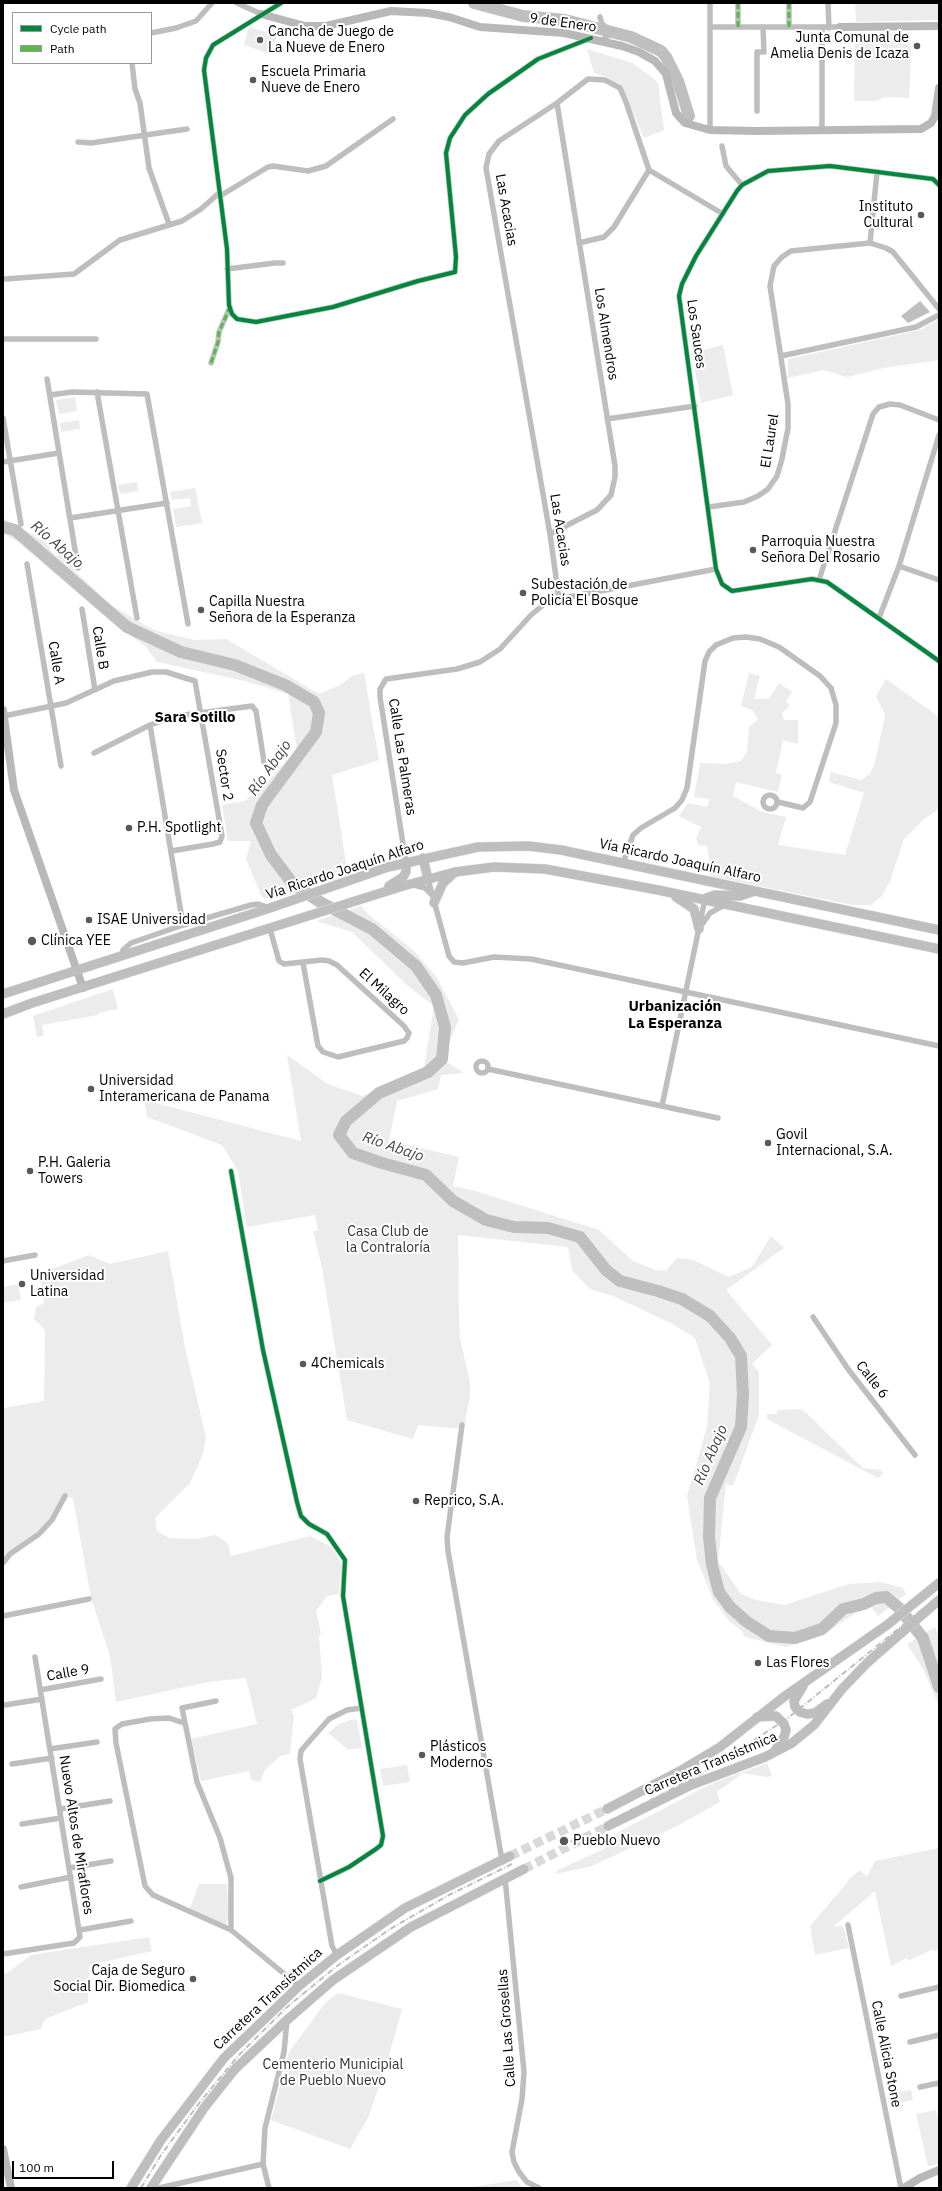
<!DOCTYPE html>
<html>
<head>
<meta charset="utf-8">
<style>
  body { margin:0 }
  #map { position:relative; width:942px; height:2191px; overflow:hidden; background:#fff; font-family:"IBM Plex Sans",sans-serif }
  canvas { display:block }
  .frame { position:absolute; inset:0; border:4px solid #000; pointer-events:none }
  .legend { position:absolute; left:12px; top:12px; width:140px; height:52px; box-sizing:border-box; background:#fff; border:1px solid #999; margin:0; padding:5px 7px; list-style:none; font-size:12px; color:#000 }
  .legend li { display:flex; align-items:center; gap:8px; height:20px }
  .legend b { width:20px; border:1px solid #999 }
  .scale { position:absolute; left:12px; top:2161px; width:102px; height:18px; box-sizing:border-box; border:2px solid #000; border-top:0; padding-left:5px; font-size:12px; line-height:14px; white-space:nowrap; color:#000; -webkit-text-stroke:3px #fff; paint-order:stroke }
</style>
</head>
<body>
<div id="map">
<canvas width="942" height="2191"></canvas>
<div class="frame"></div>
<ul class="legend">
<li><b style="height:5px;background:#00873e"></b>Cycle path</li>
<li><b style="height:5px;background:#58b947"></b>Path</li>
</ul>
<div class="scale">100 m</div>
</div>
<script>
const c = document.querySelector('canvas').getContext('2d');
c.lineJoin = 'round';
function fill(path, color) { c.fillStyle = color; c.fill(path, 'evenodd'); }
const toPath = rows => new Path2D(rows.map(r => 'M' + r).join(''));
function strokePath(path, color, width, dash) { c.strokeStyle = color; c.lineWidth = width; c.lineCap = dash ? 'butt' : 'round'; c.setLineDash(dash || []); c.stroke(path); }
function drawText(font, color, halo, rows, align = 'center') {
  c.font = font + ' "IBM Plex Sans",sans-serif'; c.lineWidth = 4; c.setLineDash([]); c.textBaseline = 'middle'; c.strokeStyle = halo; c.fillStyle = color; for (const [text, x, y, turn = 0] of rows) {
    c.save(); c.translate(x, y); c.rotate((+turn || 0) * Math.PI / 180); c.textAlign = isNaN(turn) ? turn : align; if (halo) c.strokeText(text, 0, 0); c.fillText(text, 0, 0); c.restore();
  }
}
const green = toPath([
  [855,3,939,3,939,20,856,22],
  [249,27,277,35,271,54,244,45],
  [908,32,911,54,909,98,884,97,876,101,854,101,855,33],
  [587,49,632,63,653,78,658,83,664,130,644,138,621,85,607,77,594,73],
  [939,319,939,360,884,368,847,377,823,370,788,378,788,359,920,330],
  [723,345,733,395,701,403,692,353],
  [75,397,77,411,59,414,56,400],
  [79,420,80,429,61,432,60,423],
  [137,482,138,491,120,494,118,485],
  [195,488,202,523,176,527,173,509,191,506,190,498,172,500,170,492],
  [3,518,49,544,50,550,57,556,71,553,74,570,111,605,154,630,194,640,226,639,319,694,340,685,352,676,364,673,379,760,332,775,347,869,311,879,312,888,270,899,262,897,246,859,251,841,228,841,222,805,245,801,268,781,297,749,288,694,245,681,157,662,146,647,109,620,18,542,3,533],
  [749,673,760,676,754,699,766,699,770,697,779,683,792,692,786,701,790,706,782,713,784,720,798,720,798,744,783,740,776,773,782,775,778,792,736,782,733,796,762,812,786,817,778,845,845,855,864,793,829,782,831,772,861,780,870,774,875,762,885,715,876,696,886,679,939,717,939,809,924,819,904,839,890,881,881,897,871,905,852,905,710,876,708,871,709,858,707,846,698,845,696,839,701,827,679,816,688,803,707,807,710,799,694,797,700,763,725,764,741,761,747,752,749,727,758,719,752,710,741,706],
  [361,906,368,914,414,951,435,975,459,1019,442,1059,464,1073,441,1075,438,1089,397,1101,389,1141,459,1157,453,1186,475,1191,599,1230,633,1261,655,1270,666,1271,677,1258,693,1260,729,1277,752,1267,771,1236,784,1248,726,1290,772,1345,752,1364,759,1372,759,1415,733,1486,726,1484,718,1561,741,1594,756,1600,784,1605,849,1584,880,1582,903,1588,906,1594,878,1616,869,1604,823,1635,786,1647,745,1637,742,1631,729,1621,713,1599,697,1560,687,1496,707,1427,710,1384,695,1338,671,1323,613,1296,590,1289,572,1270,568,1247,458,1235,459,1320,460,1338,470,1383,470,1395,464,1429,418,1425,413,1439,347,1420,322,1268,313,1231,318,1230,315,1215,247,1227,238,1171,222,1145,147,1117,144,1100,301,1141,287,1055,328,1084,362,1096,423,1073,434,1006,408,986,352,932,316,921],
  [113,989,118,1009,98,1013,98,1015,42,1025,44,1036,37,1037,33,1016],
  [168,1251,185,1347,206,1438,203,1454,190,1483,155,1518,157,1531,169,1538,195,1539,215,1535,228,1543,231,1556,310,1536,333,1548,342,1565,339,1594,327,1596,316,1611,321,1634,319,1635,322,1677,316,1698,291,1710,294,1715,290,1754,280,1756,265,1770,260,1782,251,1780,249,1771,201,1781,191,1739,257,1724,246,1678,208,1682,116,1702,110,1656,91,1598,73,1498,65,1496,52,1520,3,1563,3,1408,44,1401,45,1330,34,1319,36,1307,44,1303,39,1274,89,1255,110,1264],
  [18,1284,21,1300,3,1303,3,1287],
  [799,1409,804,1411,863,1468,880,1470,884,1473,878,1478,767,1419,767,1414,776,1414,778,1410],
  [935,1627,939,1637,939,1706,923,1669,907,1644],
  [354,1719,357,1720,362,1748,348,1750,328,1733,339,1724],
  [767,1763,772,1776,766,1777,743,1773,717,1792,720,1802,679,1825,592,1866,556,1874,558,1870,604,1849,617,1834,624,1829,711,1784],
  [407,1765,410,1782,383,1786,380,1769],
  [939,1848,939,1949,934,1951,933,1949,908,1961,907,1958,891,1966,875,1891,834,1926,842,1926,845,1932,849,1948,815,1955,810,1926,846,1884,849,1879,860,1870,867,1877,875,1861],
  [199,1884,227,1884,229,1918,224,1927,189,1910],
  [149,1937,152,1951,89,1965,88,2002,45,2019,41,2029,3,2037,3,1974,7,1973,31,1955],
  [338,1993,402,2009,387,2063,368,2118,350,2149,271,2120,289,2052,325,2003],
  [911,2090,913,2100,890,2105,888,2095],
  [936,2110,939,2124,939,2164,928,2166,916,2114],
  [516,2180,523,2188,467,2188]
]);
const water = toPath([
  [920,301,930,312,908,323,901,316]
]);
const river = toPath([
  [474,3,523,16,565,20,631,37,661,51,666,57,678,81,689,116],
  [3,527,15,530,127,627,181,652,235,665,285,685,314,702,319,713,316,732,262,805,256,823,271,855,293,884,320,902,372,929,416,966,436,995,445,1027,442,1059,428,1072,379,1093,346,1121,339,1135,353,1153,382,1163,426,1175,453,1201,486,1220,514,1227,548,1228,580,1237,606,1270,620,1281,658,1291,682,1299,710,1316,730,1338,741,1356,743,1394,741,1427,710,1498,709,1537,712,1565,719,1592,730,1607,747,1622,769,1636,795,1638,822,1629,843,1609,864,1604,876,1598,886,1597,899,1608,923,1638,939,1687]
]);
const primaryTunnel = toPath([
  [510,1856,607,1809],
  [524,1869,608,1826]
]);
const street = toPath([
  [237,3,261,14],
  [281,3,213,45,206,58,204,70,227,249,229,305,232,314,237,319,256,322,333,307,418,281,455,272,456,257,446,153,450,138,465,115,488,94,538,59,589,39],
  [710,3,710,130],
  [828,3,829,28],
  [600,17,602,24,612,32,602,41],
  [711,27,840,27],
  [738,27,738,3],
  [789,27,789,3],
  [822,28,822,130],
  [151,33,176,28,196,21,212,3],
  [132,63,135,89,140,103,149,168,169,224],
  [757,111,757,52,764,52,763,27],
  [78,142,91,143,187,129],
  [722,146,726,166,742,185],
  [939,185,933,179,830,166,768,171,742,185,737,191,696,256,682,284,679,296,716,569,722,584,732,591,812,579,827,582,939,661],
  [220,196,268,167,273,166,308,171,326,166,393,119],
  [579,243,604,237,614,227,649,170],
  [870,243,877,172],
  [227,269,275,263,283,263],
  [5,279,74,274,120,240,182,221,201,209,219,193],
  [3,339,96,339],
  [781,356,916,327,939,315],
  [211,363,218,342,219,332,230,307],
  [47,379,78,568],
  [97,392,137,618],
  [50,395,72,392,147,394,188,624],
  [3,418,21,524],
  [607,419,695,406],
  [3,462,59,453],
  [709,507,744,502,758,496,768,489,777,476,782,459,788,428,788,404,770,286,774,266,782,257,791,251,870,243,886,248,893,252,939,309],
  [70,518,167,503],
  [550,534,597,510,611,495,615,477,615,466,557,103],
  [27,564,61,766],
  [899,566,939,580],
  [819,580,873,414,879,407,890,404,900,405,939,420],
  [559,599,550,534,486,168,489,154,499,141,557,103,588,79,605,80,620,88,626,102,649,170,723,214],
  [82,609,95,690],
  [879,618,899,566,939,435],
  [4,716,66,703,114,681,152,672,166,672,195,681,222,836,220,842,213,844,171,851],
  [150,725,183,925],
  [94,753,150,725,177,716,252,706,256,711,264,762],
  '763 802a7 7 0 1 1 14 0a7 7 0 1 1-14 0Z',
  [406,863,380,697,380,689,386,679,457,669,480,662,500,649,531,615,548,601,716,569],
  [623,863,633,835,641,828,675,808,682,800,687,788,705,661,709,652,716,645,733,638,746,637,760,639,779,647,820,676,831,688,836,705,836,723,810,802,803,808,778,802],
  [428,879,449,956,454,962,463,963,494,957,531,959,939,1046],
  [414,885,425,888,432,895],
  [701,926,710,913,726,904],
  [270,929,279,961,284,964,322,960,329,961,337,965,404,1026,409,1033,407,1038,404,1041,338,1057,323,1052,318,1046,303,963],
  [122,955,123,950,131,943,183,925,251,905,258,904,270,908],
  '476 1067a6 6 0 1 1 12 0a6 6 0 1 1-12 0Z',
  [488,1069,718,1118],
  [662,1106,705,899],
  [231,1171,263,1350,297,1502,301,1516,309,1524,327,1534,345,1560,343,1596,383,1836,381,1845,376,1849,349,1867,320,1881],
  [3,1261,35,1255],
  [813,1317,848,1369,915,1455],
  [462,1425,447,1537,448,1551,502,1860],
  [3,1563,10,1554,39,1534,52,1520,65,1496],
  [3,1616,89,1599],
  [40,1690,101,1679],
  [216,1701,182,1708,197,1782,220,1838,231,1878,231,1930],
  [5,1705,42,1699],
  [184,1723,169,1718,150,1719,122,1724,115,1729,116,1743,145,1886,153,1895,231,1930,299,1986],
  [50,1749,97,1742],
  [12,1764,52,1758],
  [60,1809,110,1801],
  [22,1824,61,1818],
  [69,1868,111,1861],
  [505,1878,524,2072,522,2099,512,2152,514,2162,519,2172,527,2182,539,2188],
  [21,1887,71,1877],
  [848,1925,901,2188],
  [80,1930,131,1921],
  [3,1954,74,1943,80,1937,35,1657],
  [337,1955,332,1946,300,1759,301,1751,306,1745,329,1719,347,1710,362,1708],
  [901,1996,939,1987],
  [910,2042,939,2035],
  [920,2087,939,2083],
  [159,2188,263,2164],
  [269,2188,263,2164,265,2128,284,2052,287,2020]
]);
const secondary = toPath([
  [261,14,305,26,326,26,391,11,428,13,449,17,480,27,564,33,622,46,639,52,655,61,666,74,676,113,685,123,710,130,757,131,921,129,931,123,935,116,939,88],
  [840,27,939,26],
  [3,710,14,790,83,988],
  [3,2149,11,2188],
  [904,2188,920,2178,939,2170]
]);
const primary = toPath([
  [423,858,428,879],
  [389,886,403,877,406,872,406,863],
  [676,897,694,909,699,929],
  [706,898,715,895,740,896,752,892],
  [434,903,443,883,454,873],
  [3,994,270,908,388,867,478,847,528,846,561,850,939,930],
  [3,1014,32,1003,403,886,455,872,494,867,545,869,658,890,939,949],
  [803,1686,794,1701,795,1707,800,1712,807,1714,815,1713,827,1704],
  [757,1717,776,1716,784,1724,786,1730,784,1737,774,1752],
  [607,1809,680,1771,720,1747,785,1696,887,1625,939,1583],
  [608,1826,691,1785,765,1757,792,1743,814,1725,842,1689,868,1662,939,1600],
  [131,2188,161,2140,224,2058,299,1986,337,1955,405,1908,510,1856],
  [151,2188,204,2108,235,2069,287,2020,333,1980,411,1927,524,1869]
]);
const rail = toPath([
  [610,1821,703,1773,788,1718,939,1596],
  [141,2188,161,2155,200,2102,239,2055,286,2008,337,1966,390,1929,449,1895,512,1864]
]);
const quiet = toPath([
  [738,27,738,3],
  [789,27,789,3],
  [211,363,218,342,219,332,230,307]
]);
const cycleway = toPath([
  [281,3,213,45,206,58,204,70,227,249,229,305,232,314,237,319,256,322,333,307,418,281,455,272,456,257,446,153,450,138,465,115,488,94,538,59,591,38],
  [939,185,933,179,830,166,768,171,742,185,737,191,696,256,682,284,679,296,716,569,722,584,732,591,812,579,827,582,939,661],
  [231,1171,263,1350,297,1502,301,1516,309,1524,327,1534,345,1560,343,1596,383,1836,381,1845,376,1849,349,1867,320,1881]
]);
const markers = [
  [260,40,4,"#595959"],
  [917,46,4,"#595959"],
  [253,80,4,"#595959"],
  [921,215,4,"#595959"],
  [753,550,4,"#595959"],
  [523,593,4,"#595959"],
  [201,610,4,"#595959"],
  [129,828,4,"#595959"],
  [89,920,4,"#595959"],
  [32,941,5,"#595959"],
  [91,1089,4,"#595959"],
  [768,1143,4,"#595959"],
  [30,1171,4,"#595959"],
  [22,1284,4,"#595959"],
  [303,1364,4,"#595959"],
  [416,1501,4,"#595959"],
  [758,1663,4,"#595959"],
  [422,1755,4,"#595959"],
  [564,1841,5,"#595959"],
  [193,1979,4,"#595959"]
];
const streetNames = [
  ["9 de Enero",563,23,8],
  ["Las Acacias",506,210,80],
  ["Los Almendros",606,334,81],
  ["Los Sauces",696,334,82],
  ["El Laurel",770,441,-81],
  ["Las Acacias",560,530,81],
  ["Calle B",100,648,81],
  ["Calle A",56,663,81],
  ["Calle Las Palmeras",402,757,81],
  ["Sector 2",224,775,81],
  ["Vía Ricardo Joaquín Alfaro",680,861,12],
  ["Vía Ricardo Joaquín Alfaro",345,870,-18],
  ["El Milagro",384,992,42],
  ["Calle 6",872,1380,52],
  ["Calle 9",68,1673,-10],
  ["Carretera Transístmica",711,1764,-23],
  ["Nuevo Altos de Miraflores",76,1835,81],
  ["Carretera Transístmica",268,1999,-43],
  ["Calle Las Grosellas",507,2028,-94],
  ["Calle Alicia Stone",886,2054,79]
];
const poiNames = [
  ["Cancha de Juego de",268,32],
  ["La Nueve de Enero",268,48],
  ["Junta Comunal de",909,38,"right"],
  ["Amelia Denis de Icaza",909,54,"right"],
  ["Escuela Primaria",261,72],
  ["Nueve de Enero",261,88],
  ["Instituto",913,207,"right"],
  ["Cultural",913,223,"right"],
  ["Parroquia Nuestra",761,542],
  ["Señora Del Rosario",761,558],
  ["Subestación de",531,585],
  ["Policía El Bosque",531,601],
  ["Capilla Nuestra",209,602],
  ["Señora de la Esperanza",209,618],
  ["P.H. Spotlight",137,828],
  ["ISAE Universidad",97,920],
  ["Clínica YEE",41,941],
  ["Universidad",99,1081],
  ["Interamericana de Panama",99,1097],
  ["Govil",776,1135],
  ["Internacional, S.A.",776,1151],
  ["P.H. Galeria",38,1163],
  ["Towers",38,1179],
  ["Universidad",30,1276],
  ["Latina",30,1292],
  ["4Chemicals",311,1364],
  ["Reprico, S.A.",424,1501],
  ["Las Flores",766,1663],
  ["Plásticos",430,1747],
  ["Modernos",430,1763],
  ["Pueblo Nuevo",573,1841],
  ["Caja de Seguro",185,1971,"right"],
  ["Social Dir. Biomedica",185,1987,"right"]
];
const parkNames = [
  ["Casa Club de",388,1232],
  ["la Contraloría",388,1248],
  ["Cementerio Municipial",333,2065],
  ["de Pueblo Nuevo",333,2081]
];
const waterNames = [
  ["Río Abajo",57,545,41],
  ["Río Abajo",270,768,-55],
  ["Río Abajo",393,1147,19],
  ["Río Abajo",711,1455,-67]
];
const neighbourhoodNames = [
  ["Sara Sotillo",195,718],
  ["Urbanización",675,1007],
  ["La Esperanza",675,1024]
];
fill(green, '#ececec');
fill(water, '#bfbfbf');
strokePath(river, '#bfbfbf', 12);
strokePath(primaryTunnel, '#d9d9d9', 9, [9, 4.5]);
strokePath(primary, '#dbdbdb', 10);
strokePath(street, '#bebebe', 5.5);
strokePath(secondary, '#b8b8b8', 8);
strokePath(primary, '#bebebe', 9);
strokePath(rail, '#bebebe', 2, [6, 2, 1, 2]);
strokePath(quiet, '#58b947', 3, [6, 3]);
strokePath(cycleway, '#00873e', 4);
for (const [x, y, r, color] of markers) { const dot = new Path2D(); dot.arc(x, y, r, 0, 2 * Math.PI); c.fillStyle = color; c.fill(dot); strokePath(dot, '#fff', 1.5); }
drawText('14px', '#000', '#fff', streetNames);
drawText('14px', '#000', '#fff', poiNames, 'left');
drawText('14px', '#333', '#fff', parkNames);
drawText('italic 15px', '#444', '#fff', waterNames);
drawText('bold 15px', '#000', '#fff', neighbourhoodNames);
</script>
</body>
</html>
